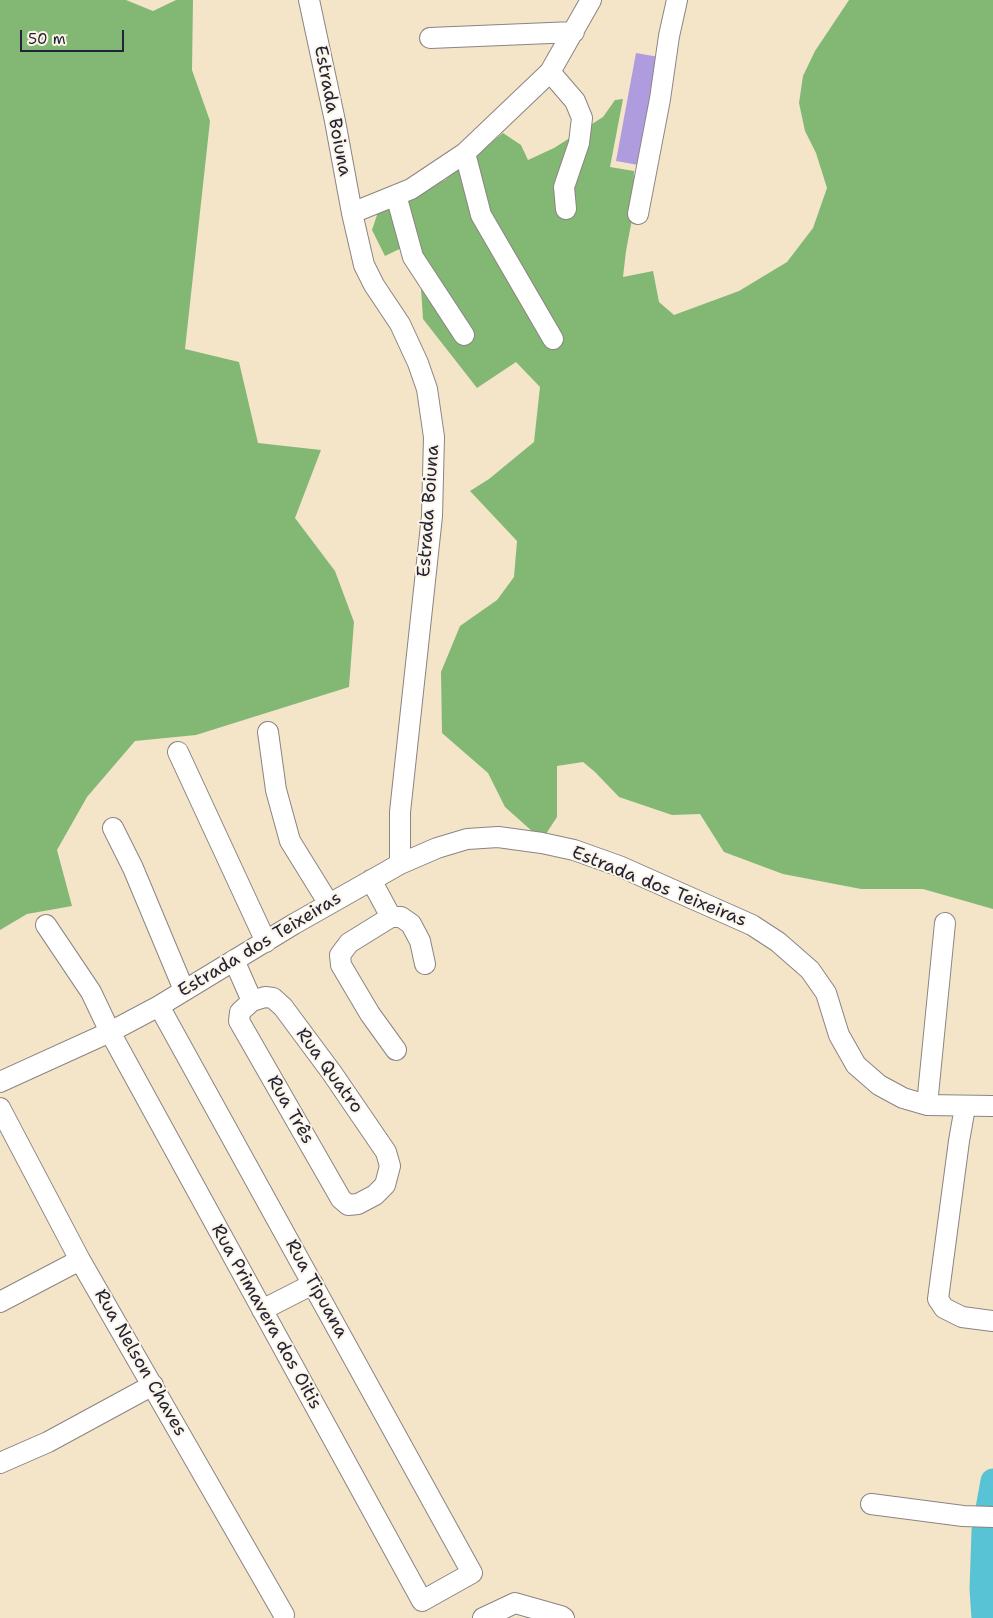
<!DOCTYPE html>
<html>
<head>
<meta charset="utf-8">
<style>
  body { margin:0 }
  #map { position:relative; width:993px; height:1618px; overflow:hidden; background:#f4e5c9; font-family:"Shantell Sans",sans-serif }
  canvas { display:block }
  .scale { position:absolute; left:20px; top:30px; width:104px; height:22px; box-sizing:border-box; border:2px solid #22223b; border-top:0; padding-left:6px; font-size:15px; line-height:18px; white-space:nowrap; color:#22223b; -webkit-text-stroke:4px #fcf5e5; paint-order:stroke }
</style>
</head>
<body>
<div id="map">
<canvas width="993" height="1618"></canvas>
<div class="scale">50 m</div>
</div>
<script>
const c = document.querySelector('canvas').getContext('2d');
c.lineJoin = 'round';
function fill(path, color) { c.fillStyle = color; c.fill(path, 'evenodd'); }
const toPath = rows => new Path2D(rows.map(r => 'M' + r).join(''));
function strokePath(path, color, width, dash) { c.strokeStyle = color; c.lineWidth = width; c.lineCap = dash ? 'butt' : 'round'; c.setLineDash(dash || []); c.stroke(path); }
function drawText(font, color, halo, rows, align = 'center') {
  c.font = font + ' "Shantell Sans",sans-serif'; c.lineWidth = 4; c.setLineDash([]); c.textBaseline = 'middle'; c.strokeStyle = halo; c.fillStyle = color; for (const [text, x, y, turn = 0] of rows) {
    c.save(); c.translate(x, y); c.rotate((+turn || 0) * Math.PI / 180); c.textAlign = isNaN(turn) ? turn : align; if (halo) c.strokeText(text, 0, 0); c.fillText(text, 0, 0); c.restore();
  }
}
const forest = toPath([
  [0,0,126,0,153,11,176,0,193,0,192,70,210,121,185,349,239,362,258,443,321,450,295,518,335,571,354,622,349,687,196,735,135,741,87,797,57,850,72,906,27,914,0,930],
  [849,0,993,0,993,909,923,889,861,889,783,874,724,852,700,814,672,815,619,797,595,772,583,762,557,766,557,817,542,840,505,807,488,773,442,733,441,672,460,626,497,600,514,577,517,541,470,491,489,479,534,442,540,387,516,362,477,388,423,319,421,288,425,256,414,242,385,256,372,230,379,209,445,180,503,133,521,145,528,160,554,148,603,117,615,100,623,99,610,167,634,171,633,214,626,251,623,277,653,271,659,302,674,315,739,291,787,262,813,228,827,188,816,153,805,131,799,103,803,76,815,51]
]);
const river = toPath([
  [984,1618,982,1589,984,1531,993,1481]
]);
const building = toPath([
  [636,53,665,58,644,166,616,161]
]);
const minor = toPath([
  [309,0,335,121,352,213,364,265,374,285,400,324,418,363,427,389,434,437,432,516,400,812,400,864],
  [430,38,574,32],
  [550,72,575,101,582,118,579,143,564,187,566,209],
  [465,153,481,215,553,339],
  [396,195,413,257,464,335],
  [352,213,411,189,465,153,550,72,591,0],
  [638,214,660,99,669,36,677,0],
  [268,732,276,790,290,841,329,904],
  [178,752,266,942],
  [113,828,133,868,184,990],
  [371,880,391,917],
  [46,925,91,992,110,1032,422,1601,472,1573,159,1006],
  [234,960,252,1001],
  [265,997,273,998,283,1007,332,1073,386,1152,390,1166,385,1185,375,1195,358,1204,348,1205,341,1199,239,1021,240,1012,252,1001,265,997],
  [396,1050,370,1014,341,965,340,955,349,943,391,917,401,917,411,924,420,941,425,964],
  [0,1082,110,1032,159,1006,294,924,400,864,437,848,467,839,498,837,542,843,574,850,619,866,752,925,778,942,810,970,826,993,839,1035,856,1065,879,1085,903,1098,927,1105,993,1106],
  [927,1105,945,923],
  [965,1107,959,1141,938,1299,944,1308,962,1317,993,1321],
  [0,1108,80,1260,284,1615],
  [0,1302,80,1260],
  [262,1310,313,1284],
  [0,1463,48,1442,153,1385],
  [871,1504,963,1516,993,1517],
  [483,1618,515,1603,561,1616,564,1618]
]);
const streetNames = [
  ["Estrada Boiuna",332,111,79],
  ["Estrada Boiuna",429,511,-86],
  ["Estrada dos Teixeiras",659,887,22],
  ["Estrada dos Teixeiras",260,945,-31],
  ["Rua Quatro",329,1071,54],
  ["Rua Três",290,1110,60],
  ["Rua Tipuana",316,1289,61],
  ["Rua Primavera dos Oitis",266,1317,61],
  ["Rua Nelson Chaves",140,1363,60]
];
fill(forest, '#82b874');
strokePath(river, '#58c3d4', 25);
fill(building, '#af9cdf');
strokePath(minor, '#8b8482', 22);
strokePath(minor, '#fff', 20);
drawText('18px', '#22223b', '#fcf5e5', streetNames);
</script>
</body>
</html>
